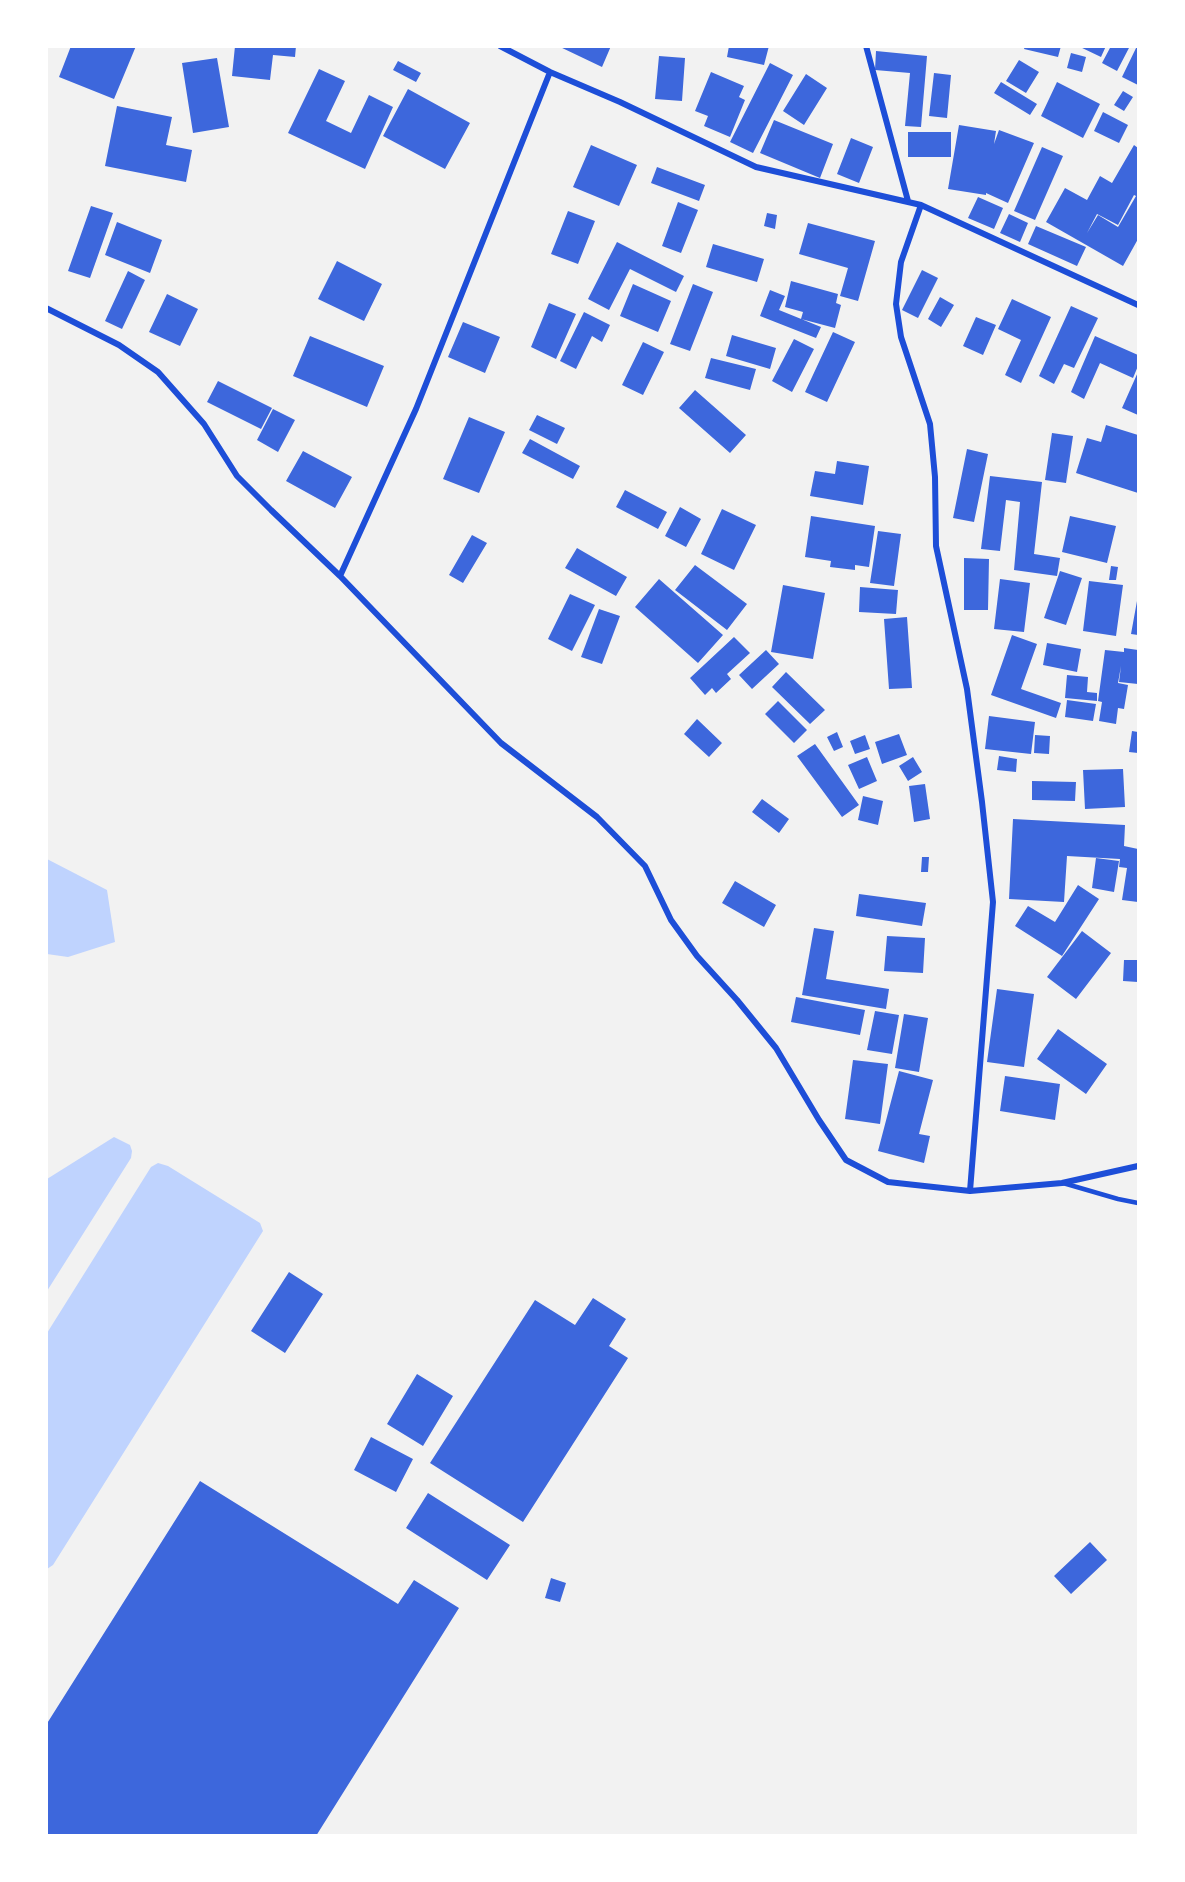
<!DOCTYPE html>
<html>
<head>
<meta charset="utf-8">
<style>
  body { margin:0 }
  #map { position:relative; width:1185px; height:1882px; overflow:hidden; background:#f2f2f2; font-family:"Open Sans",sans-serif }
  canvas { display:block }
  .frame { position:absolute; inset:0; border:48px solid #fff; pointer-events:none }
</style>
</head>
<body>
<div id="map">
<canvas width="1185" height="1882"></canvas>
<div class="frame"></div>
</div>
<script>
const c = document.querySelector('canvas').getContext('2d');
c.lineJoin = 'round';
function fill(path, color) { c.fillStyle = color; c.fill(path, 'evenodd'); }
const toPath = rows => new Path2D(rows.map(r => 'M' + r).join(''));
function strokePath(path, color, width, dash) { c.strokeStyle = color; c.lineWidth = width; c.lineCap = dash ? 'butt' : 'round'; c.setLineDash(dash || []); c.stroke(path); }
const water = toPath([
  [47,859,107,890,115,942,68,957,47,954],
  [114,1137,130,1145,132,1151,131,1158,47,1291,47,1179],
  [158,1163,168,1166,260,1223,263,1231,53,1565,47,1569,47,1333,151,1167]
]);
const building = toPath([
  [71,46,136,46,114,99,59,77],
  [235,46,296,46,295,57,273,55,270,80,232,76],
  [558,46,611,46,602,67],
  [729,46,769,46,764,65,727,57],
  [1025,46,1061,46,1058,57,1024,49],
  [1078,46,1106,46,1101,57],
  [1111,46,1130,46,1117,71,1102,63],
  [1137,46,1138,46,1138,85,1122,77],
  [876,51,927,56,921,127,905,126,910,73,875,70],
  [1071,53,1086,57,1082,72,1067,68],
  [659,56,685,58,682,101,655,99],
  [217,58,229,127,193,133,182,63],
  [1019,60,1039,72,1026,93,1006,81],
  [398,61,421,73,416,82,393,70],
  [770,63,793,75,753,153,730,142],
  [319,69,345,81,326,121,351,133,369,95,393,107,365,169,288,133],
  [711,72,744,86,739,97,745,100,730,137,704,126,708,116,695,111],
  [934,73,951,75,947,118,929,116],
  [806,74,827,88,804,125,783,111],
  [1001,82,1037,104,1030,115,994,93],
  [1057,82,1100,104,1083,138,1041,116],
  [408,89,470,123,445,169,383,136],
  [1123,91,1133,97,1124,111,1114,105],
  [117,106,172,117,166,145,192,150,186,182,105,166],
  [1103,112,1128,125,1119,143,1094,131],
  [774,120,833,144,820,178,760,153],
  [959,125,996,131,994,144,999,130,1034,143,1008,203,986,193,986,195,948,189],
  [908,132,951,132,951,157,908,157],
  [851,138,873,147,859,183,837,174],
  [591,145,637,165,619,206,573,187],
  [1134,145,1138,148,1138,239,1123,266,1046,222,1065,188,1087,200,1100,176,1112,183],
  [1134,195,1136,196,1118,227,1098,215,1087,233,1097,214,1118,225],
  [1042,147,1063,156,1035,220,1014,211],
  [657,167,705,185,699,201,651,183],
  [978,197,1003,208,994,229,968,218],
  [678,202,698,210,681,253,662,246],
  [91,206,113,213,90,278,68,271],
  [568,211,595,221,578,264,551,254],
  [767,213,777,215,775,229,764,226],
  [1009,214,1028,223,1020,242,1000,233],
  [117,222,162,240,150,273,105,255],
  [808,223,875,241,858,301,840,296,848,268,799,254],
  [1036,226,1086,247,1077,266,1028,244],
  [617,242,684,276,676,292,630,269,609,310,588,299],
  [713,244,764,259,757,282,706,267],
  [337,261,382,284,364,321,318,299],
  [922,270,938,278,918,318,902,310],
  [128,271,145,280,122,329,105,321],
  [791,281,838,294,836,303,841,305,835,328,801,319,803,312,785,307],
  [633,284,671,301,658,332,620,316],
  [693,284,713,292,690,351,670,344],
  [770,290,785,296,779,310,821,327,816,338,760,316],
  [167,294,198,309,180,346,149,332],
  [940,297,954,305,941,327,928,319],
  [1012,299,1051,317,1021,383,1005,375,1021,340,998,329],
  [549,303,576,314,556,359,531,347],
  [1071,306,1098,318,1074,368,1064,364,1054,384,1039,376],
  [584,312,610,325,602,342,592,336,576,369,560,361],
  [976,317,996,325,983,355,963,346],
  [463,322,500,337,485,373,448,357],
  [833,332,855,342,827,402,805,392],
  [732,335,776,348,770,369,726,356],
  [310,336,384,366,367,407,293,376],
  [1095,336,1138,355,1138,366,1133,378,1100,363,1084,399,1071,392],
  [794,339,814,349,792,392,772,381],
  [643,342,664,352,643,395,622,385],
  [711,358,756,369,750,390,705,378],
  [1138,372,1138,415,1122,408],
  [218,381,272,408,261,429,207,402],
  [695,390,746,435,730,453,679,408],
  [273,409,295,420,278,452,257,440],
  [537,415,565,428,557,444,529,430],
  [469,417,505,432,479,493,443,479],
  [1106,425,1138,435,1138,493,1076,473,1087,438,1101,442],
  [1052,433,1073,436,1066,483,1045,480],
  [530,439,580,466,573,479,522,453],
  [967,449,988,454,974,522,953,518],
  [303,451,352,477,335,508,286,481],
  [837,461,869,466,863,505,810,496,815,471,835,474],
  [990,476,1042,482,1034,554,1060,558,1057,576,1014,570,1020,502,1006,500,1000,551,981,549],
  [625,490,667,512,658,529,616,507],
  [680,507,701,519,686,547,665,536],
  [722,509,756,525,734,570,701,554],
  [811,516,875,526,869,567,855,565,855,570,830,567,831,561,805,557],
  [1070,516,1116,526,1107,563,1062,552],
  [878,531,901,534,894,586,870,583],
  [472,535,487,543,463,583,449,575],
  [577,548,627,577,616,596,565,568],
  [964,558,989,559,988,610,964,610],
  [695,565,747,604,727,630,675,590],
  [1111,566,1118,567,1116,580,1109,580],
  [1060,571,1082,578,1066,625,1044,618],
  [659,579,723,635,698,663,635,607],
  [1000,579,1030,583,1024,632,994,629],
  [1089,581,1123,585,1116,636,1083,631],
  [783,585,825,593,813,659,771,652],
  [860,587,898,590,896,614,859,612],
  [570,594,595,605,572,651,548,639],
  [1137,601,1138,601,1138,635,1131,634],
  [599,609,620,616,602,664,581,657],
  [907,617,912,688,889,689,884,619],
  [1012,635,1037,644,1021,689,1061,703,1056,718,991,695],
  [734,637,750,653,727,674,731,679,716,693,712,688,705,695,690,678],
  [1047,643,1081,649,1077,672,1043,665],
  [1124,648,1138,650,1138,684,1119,682,1121,666,1118,683,1128,685,1124,709,1118,708,1116,724,1099,721,1102,702,1098,701,1105,650,1124,652],
  [766,650,779,664,752,689,739,675],
  [786,672,825,710,810,724,772,687],
  [1067,675,1088,677,1087,692,1097,693,1097,701,1065,698],
  [1067,700,1096,704,1093,721,1065,717],
  [778,701,807,730,794,743,765,714],
  [989,716,1035,722,1031,754,985,749],
  [697,719,722,743,709,757,684,734],
  [1132,731,1138,732,1138,753,1129,752],
  [837,732,843,747,834,751,827,737],
  [899,734,907,755,882,764,875,742],
  [865,735,870,749,855,754,850,741],
  [1035,735,1050,736,1049,754,1034,753],
  [815,744,859,805,842,817,797,756],
  [999,756,1017,759,1016,772,997,770],
  [867,757,877,781,859,789,848,765],
  [913,757,922,772,908,781,899,766],
  [1123,769,1125,807,1085,809,1083,770],
  [1032,781,1076,782,1075,801,1032,800],
  [925,784,930,819,914,822,909,786],
  [863,796,883,801,878,825,858,820],
  [762,799,789,819,779,833,752,812],
  [1013,819,1125,825,1124,846,1138,849,1138,902,1122,900,1127,868,1119,867,1120,859,1067,856,1064,902,1009,899],
  [922,857,929,857,928,872,921,872],
  [1096,858,1119,861,1114,892,1092,888],
  [735,881,776,905,764,927,722,903],
  [1078,885,1099,899,1062,956,1015,926,1028,906,1055,922],
  [859,894,926,903,922,926,856,916],
  [814,928,834,931,826,979,889,989,886,1009,802,995],
  [1082,931,1111,953,1076,999,1047,977],
  [887,936,925,938,923,973,884,971],
  [1124,960,1138,960,1138,982,1123,981],
  [997,989,1034,994,1024,1067,987,1062],
  [796,997,865,1010,860,1035,791,1022],
  [875,1011,899,1015,892,1054,867,1050],
  [904,1014,928,1018,919,1072,895,1068],
  [1058,1029,1107,1064,1086,1094,1037,1059],
  [853,1060,888,1064,880,1124,845,1119],
  [899,1071,933,1080,919,1134,930,1136,924,1163,878,1151],
  [1005,1076,1060,1084,1055,1120,1000,1111],
  [289,1272,323,1294,285,1353,251,1331],
  [593,1298,626,1319,609,1346,628,1358,523,1522,430,1463,535,1300,575,1325],
  [417,1374,453,1396,423,1446,387,1424],
  [371,1437,413,1459,396,1492,354,1470],
  [200,1481,398,1604,414,1580,459,1608,316,1836,46,1836,46,1725],
  [428,1493,510,1545,487,1580,406,1528],
  [1090,1542,1107,1560,1071,1594,1054,1576],
  [551,1578,566,1583,560,1602,545,1598]
]);
const service = toPath([
  [1063,1183,1118,1199,1138,1203]
]);
const minor = toPath([
  [500,46,550,72,620,102,756,167,921,205,1138,305],
  [866,46,908,201],
  [921,205,901,262,896,304,901,337,930,424,935,477,936,546,967,689,982,802,993,902,970,1191],
  [46,308,119,345,158,372,204,424,237,476,271,510,340,576,501,743,597,817,645,866,671,920,697,956,737,1000,776,1048,819,1120,846,1160,888,1182,970,1191,1062,1183,1138,1166],
  [340,576,416,409,550,72]
]);
fill(water, '#bfd3fe');
fill(building, '#3d67dc');
strokePath(service, '#1d4ed8', 4.5);
strokePath(minor, '#1d4ed8', 6);
</script>
</body>
</html>
